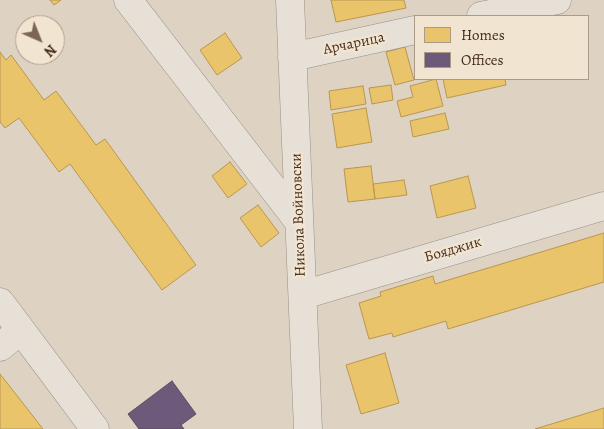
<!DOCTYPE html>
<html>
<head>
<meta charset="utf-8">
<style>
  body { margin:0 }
  #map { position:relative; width:604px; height:429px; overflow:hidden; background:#ded3c3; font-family:Alegreya,serif }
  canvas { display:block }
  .legend { position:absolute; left:414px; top:15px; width:175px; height:65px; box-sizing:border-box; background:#f1e4d1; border:1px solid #ac9a88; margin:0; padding:6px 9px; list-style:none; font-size:15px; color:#452c1b }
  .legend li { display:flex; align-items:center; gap:10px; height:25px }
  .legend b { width:25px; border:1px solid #ac9a88 }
  .north { position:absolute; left:15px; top:15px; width:50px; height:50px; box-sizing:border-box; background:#f1e4d1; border:1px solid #ac9a88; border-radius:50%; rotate:136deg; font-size:14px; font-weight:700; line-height:20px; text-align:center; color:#452c1b }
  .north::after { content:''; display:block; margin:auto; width:18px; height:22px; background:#7b6656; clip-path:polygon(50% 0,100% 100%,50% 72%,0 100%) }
</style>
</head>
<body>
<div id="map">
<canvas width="604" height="429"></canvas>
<ul class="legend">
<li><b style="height:14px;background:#e9c46a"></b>Homes</li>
<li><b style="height:14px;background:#6d597a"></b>Offices</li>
</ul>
<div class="north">N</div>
</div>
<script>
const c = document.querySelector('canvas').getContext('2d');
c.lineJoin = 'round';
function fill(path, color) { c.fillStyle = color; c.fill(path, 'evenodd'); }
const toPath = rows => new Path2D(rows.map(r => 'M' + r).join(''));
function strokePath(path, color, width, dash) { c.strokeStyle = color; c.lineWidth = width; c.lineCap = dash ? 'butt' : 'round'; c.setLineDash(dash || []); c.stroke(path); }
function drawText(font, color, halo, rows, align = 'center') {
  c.font = font + ' Alegreya,serif'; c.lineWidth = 5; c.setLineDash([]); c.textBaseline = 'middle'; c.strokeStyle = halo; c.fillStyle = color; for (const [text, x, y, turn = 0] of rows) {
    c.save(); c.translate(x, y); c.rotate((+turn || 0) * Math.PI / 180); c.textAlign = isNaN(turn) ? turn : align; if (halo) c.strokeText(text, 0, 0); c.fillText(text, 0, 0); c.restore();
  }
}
const homes = toPath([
  [50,0,61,0,54,5,50,0],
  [331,0,404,0,406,8,336,22,331,0],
  [225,33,242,58,217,75,200,50,225,33],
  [405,47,414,80,395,85,386,52,405,47],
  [0,52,6,60,11,55,44,100,56,91,96,145,105,139,196,265,162,290,70,164,59,172,19,118,5,128,0,122,0,52],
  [436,79,443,106,401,117,397,101,413,97,410,86,436,79],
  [443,79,505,79,506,85,447,98,443,79],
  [391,85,393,100,372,104,369,88,391,85],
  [363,86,366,104,331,110,329,91,363,86],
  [366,108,372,142,337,148,332,114,366,108],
  [445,113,449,129,413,137,410,121,445,113],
  [230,162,247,184,228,198,212,176,230,162],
  [371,166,375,199,348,202,344,169,371,166],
  [468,176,476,208,437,218,430,186,468,176],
  [404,180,407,195,375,199,373,184,404,180],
  [258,205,279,233,261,247,240,218,258,205],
  [604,233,604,282,448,329,446,321,393,337,392,333,369,339,359,303,381,296,380,292,433,276,435,284,604,233],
  [385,353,399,403,361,414,346,365,385,353],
  [0,374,22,402,43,429,0,429,0,374],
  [604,408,604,429,535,429,604,408]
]);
const offices = toPath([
  [172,381,196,414,181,425,184,429,139,429,128,414,172,381]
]);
const minor = toPath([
  [128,0,299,222],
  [290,0,308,429],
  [481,16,557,0],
  [292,57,415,30],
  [303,295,604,206],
  [0,302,95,429],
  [0,347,21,330]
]);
const streetNames = [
  ["Арчарица",354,44,-12],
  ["Никола Войновски",299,215,-92],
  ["Бояджик",453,250,-16]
];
fill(homes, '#e9c46a');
strokePath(homes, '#b89652', 1);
fill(offices, '#6d597a');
strokePath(offices, '#614c5e', 1);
strokePath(minor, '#998f84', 29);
strokePath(minor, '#e6e0d7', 28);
drawText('15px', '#452c1b', '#f1e4d1', streetNames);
</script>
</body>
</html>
